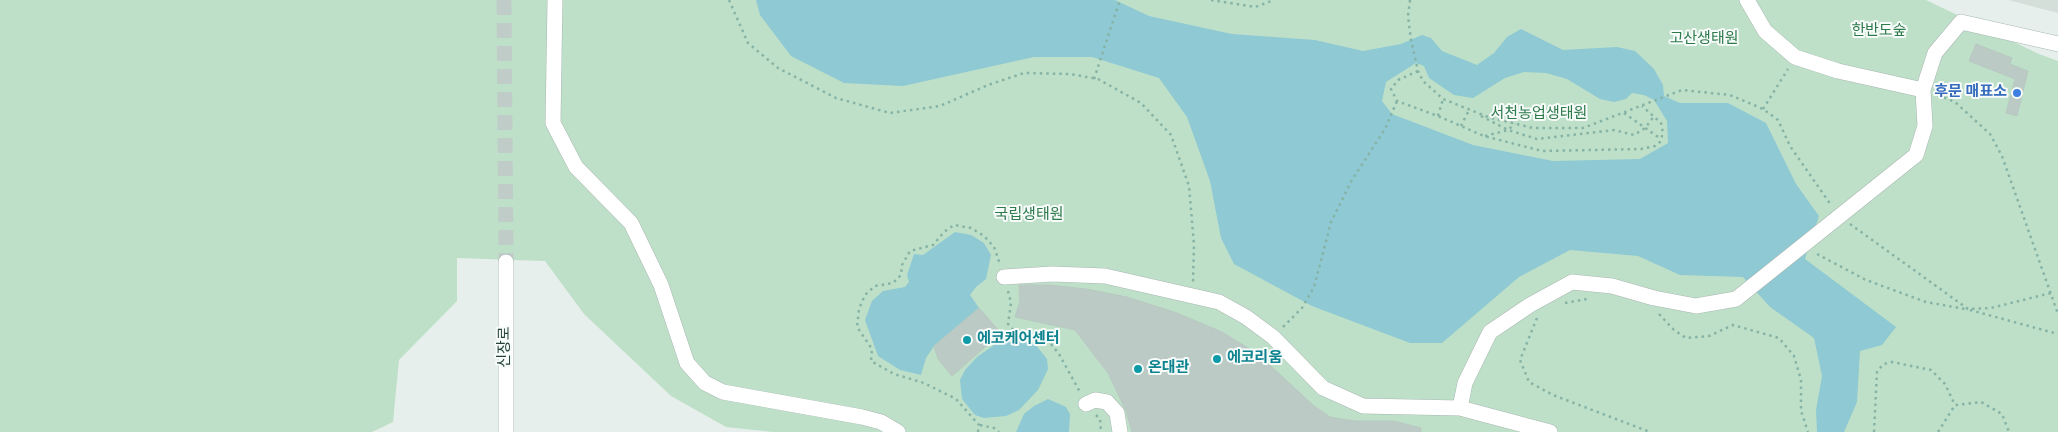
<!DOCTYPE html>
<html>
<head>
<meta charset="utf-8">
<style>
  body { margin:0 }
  canvas { display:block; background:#e6efeb }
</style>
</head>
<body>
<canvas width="2058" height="432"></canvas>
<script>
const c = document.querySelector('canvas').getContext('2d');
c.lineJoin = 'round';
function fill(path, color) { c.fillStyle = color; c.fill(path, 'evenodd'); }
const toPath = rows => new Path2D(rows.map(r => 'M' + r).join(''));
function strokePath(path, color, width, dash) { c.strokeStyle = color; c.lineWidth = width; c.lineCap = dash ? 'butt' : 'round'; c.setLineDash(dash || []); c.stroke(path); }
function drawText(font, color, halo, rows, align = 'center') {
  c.font = font + ' Overpass,"Noto Sans KR",sans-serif'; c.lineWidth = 4; c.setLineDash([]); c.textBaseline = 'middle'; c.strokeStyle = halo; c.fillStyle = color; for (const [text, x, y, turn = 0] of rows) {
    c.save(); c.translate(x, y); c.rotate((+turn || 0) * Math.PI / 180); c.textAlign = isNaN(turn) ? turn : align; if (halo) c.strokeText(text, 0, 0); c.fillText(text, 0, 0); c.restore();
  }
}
const built = toPath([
  [2008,0,2058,0,2058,13]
]);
const green = toPath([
  [0,0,1926,0,2039,54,2058,61,2058,432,773,432,726,427,671,396,584,314,545,261,457,258,457,301,399,360,393,422,372,432,0,432]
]);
const water = toPath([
  [756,0,1115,0,1149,16,1232,34,1315,40,1363,51,1401,44,1422,35,1431,38,1442,51,1477,65,1494,53,1507,37,1521,29,1563,50,1617,47,1635,51,1654,69,1663,85,1664,96,1680,103,1728,103,1766,123,1796,184,1819,216,1805,259,1896,327,1882,345,1860,351,1857,402,1844,432,1817,432,1816,410,1822,376,1814,338,1770,307,1743,277,1680,275,1638,256,1570,250,1519,277,1442,343,1410,343,1312,306,1234,264,1221,238,1210,181,1187,117,1159,78,1092,57,1034,57,903,86,844,83,791,56,760,15],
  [1416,63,1424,66,1429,78,1454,95,1473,98,1505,78,1524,72,1546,73,1567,79,1600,99,1614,102,1626,99,1632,93,1644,95,1654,100,1667,121,1668,143,1640,159,1553,161,1473,145,1392,114,1382,101,1386,82],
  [955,232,971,235,984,243,991,255,986,279,976,287,970,295,979,308,934,346,926,358,921,375,900,370,878,356,865,320,872,301,883,291,905,287,909,282,907,275,914,254,923,255],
  [1025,340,1035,344,1047,359,1048,369,1038,390,1019,410,1006,416,984,418,975,415,962,399,960,380,965,370,977,357,997,343],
  [1048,399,1066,407,1070,414,1069,432,1016,432,1024,414,1034,406]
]);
const building = toPath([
  [1976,44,2012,58,2010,64,2028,71,2017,116,2006,113,2015,79,1969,61,1976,44],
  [1019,285,1049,285,1086,289,1127,297,1177,313,1222,332,1258,354,1314,406,1330,417,1355,421,1394,421,1421,428,1421,432,1132,432,1126,411,1108,373,1075,330,1015,317,1020,301,1019,285],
  [979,308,1001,333,952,376,938,359,934,346,979,308]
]);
const minorTunnel = toPath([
  [504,0,506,262]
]);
const path = toPath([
  [729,0,748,43,778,68,836,98,890,113,940,106,988,85,1024,73,1070,74,1098,79,1141,103,1171,135,1189,186,1194,245,1193,282],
  [1211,0,1255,7,1274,0],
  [1410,0,1408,16,1411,40,1418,71,1423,81,1443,99,1488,117,1533,128,1583,128,1682,90,1730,95,1763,109,1778,120,1790,146,1831,205],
  [1418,71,1398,80,1391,89,1397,101,1438,116,1484,136,1542,151,1641,149,1655,146,1660,142,1663,133,1661,123,1642,106],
  [1094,79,1120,0],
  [1938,95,1955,102,1990,134,2002,156,2058,314],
  [1763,109,1788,69],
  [1624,113,1661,139],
  [1438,116,1443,99],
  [1481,116,1508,130,1537,139,1614,130,1634,135,1645,128,1655,115],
  [1461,126,1469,110],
  [1485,136,1508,130,1515,124],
  [1850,224,1968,309,1991,308,2051,293],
  [1817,254,1866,280,1926,302,1965,309],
  [1008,291,1011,303,1008,324,1015,332,1031,331,1047,339,1059,354,1080,392],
  [1565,303,1587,299],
  [1970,310,2058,334],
  [1659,314,1674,330,1686,338,1709,336,1733,325,1779,338,1794,356,1801,380,1801,411,1808,432],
  [1537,318,1520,360,1529,382,1553,395,1650,432],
  [1283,327,1302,308,1314,287,1331,222,1352,180,1385,129,1397,101],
  [1096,415,1100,419,1101,432],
  [980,425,994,428,999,432],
  [978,432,979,425,956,399,924,383,894,374,871,361,872,349,857,327,859,309,865,295,875,286,893,283,901,275,902,265,910,251,933,245,944,232,954,225,971,228,984,236,994,247,1000,264],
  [1874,432,1877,371,1884,364,1892,362,1931,370,1945,384,1955,405],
  [1938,432,1955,405,1981,402,2002,414,2009,432]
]);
const minor = toPath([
  [555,0,553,123,576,167,631,223,661,285,687,363,705,383,723,392,862,417,881,422,898,432],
  [1747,0,1765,31,1795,57,1838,71,1923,90,1935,53,1961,22,2058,44],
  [506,262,506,432],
  [1004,277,1052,274,1105,276,1219,302,1246,317,1273,337,1323,388,1363,406,1460,408,1550,432],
  [1086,404,1095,400,1107,402,1117,413,1120,432],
  [1460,408,1465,383,1490,332,1530,305,1572,282,1612,286,1654,298,1696,306,1736,299,1916,155,1925,126,1923,90]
]);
const markers = [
  [2017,93,5,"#3f7fe0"],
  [967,340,5,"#0f9aa8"],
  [1217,359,5,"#0f9aa8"],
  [1138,369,5,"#0f9aa8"]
];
const parkNames = [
  ["한반도숲",1879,32],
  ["고산생태원",1704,40],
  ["서천농업생태원",1539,115],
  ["국립생태원",1029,216]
];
const shopNames = [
  ["후문 매표소",2007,93]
];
const cultureNames = [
  ["에코케어센터",977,340],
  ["에코리움",1227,359],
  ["온대관",1148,369]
];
const streetNames = [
  ["신장로",506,347,-90]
];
fill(built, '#d4dfda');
fill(green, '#bfe0c8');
fill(water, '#8ec9d4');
fill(building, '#bbcac4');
strokePath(building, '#b8c9c2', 1);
strokePath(minorTunnel, '#bfccc8', 15, [15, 8]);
strokePath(minor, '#a8b8b2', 16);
strokePath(path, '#86b3a5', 2.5, [2.5, 4]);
strokePath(minor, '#fff', 15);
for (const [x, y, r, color] of markers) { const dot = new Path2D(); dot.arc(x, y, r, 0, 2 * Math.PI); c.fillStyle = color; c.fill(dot); strokePath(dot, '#f7fbf9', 2); }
drawText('15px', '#2d7a4b', '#f7fbf9', parkNames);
drawText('bold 15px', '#366cbe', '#f7fbf9', shopNames, 'right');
drawText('bold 15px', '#0d838f', '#f7fbf9', cultureNames, 'left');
drawText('15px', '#24423a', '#f7fbf9', streetNames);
</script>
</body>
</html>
